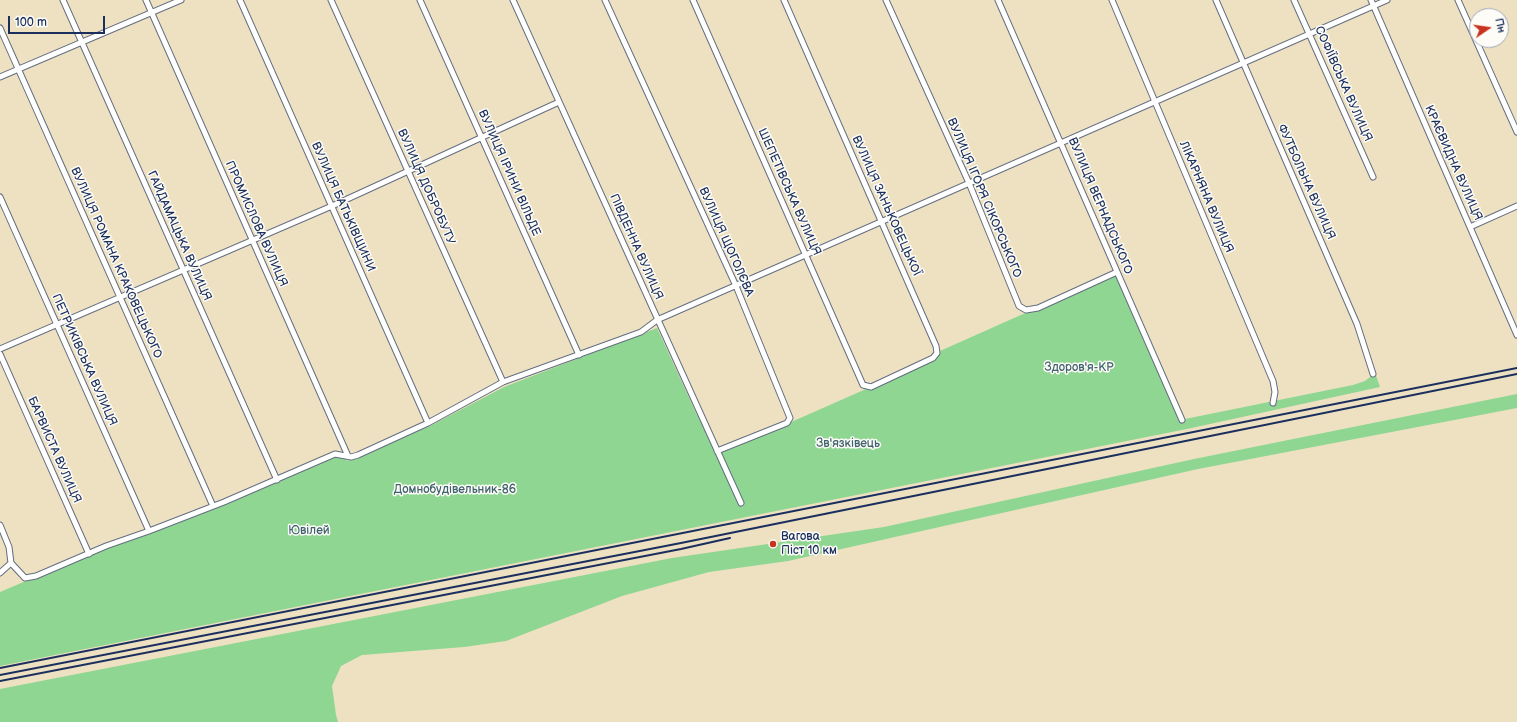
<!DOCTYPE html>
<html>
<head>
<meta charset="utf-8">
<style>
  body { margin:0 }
  #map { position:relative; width:1517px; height:722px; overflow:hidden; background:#ede1c2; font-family:"Balsamiq Sans",sans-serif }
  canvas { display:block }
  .north { position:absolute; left:1469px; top:8px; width:40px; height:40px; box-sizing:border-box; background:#fdfcf7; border:1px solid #a3aaba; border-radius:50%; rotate:77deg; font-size:11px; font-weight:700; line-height:16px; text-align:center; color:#1b2f5e }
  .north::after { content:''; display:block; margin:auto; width:14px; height:18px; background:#c8321e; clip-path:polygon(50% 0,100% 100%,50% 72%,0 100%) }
  .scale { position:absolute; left:8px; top:16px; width:97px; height:18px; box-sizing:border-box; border:2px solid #1b2f5e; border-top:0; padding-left:5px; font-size:12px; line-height:14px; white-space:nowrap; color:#1b2f5e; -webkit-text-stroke:3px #fdfcf7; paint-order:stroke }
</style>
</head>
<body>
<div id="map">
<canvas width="1517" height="722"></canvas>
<div class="north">Пн</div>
<div class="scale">100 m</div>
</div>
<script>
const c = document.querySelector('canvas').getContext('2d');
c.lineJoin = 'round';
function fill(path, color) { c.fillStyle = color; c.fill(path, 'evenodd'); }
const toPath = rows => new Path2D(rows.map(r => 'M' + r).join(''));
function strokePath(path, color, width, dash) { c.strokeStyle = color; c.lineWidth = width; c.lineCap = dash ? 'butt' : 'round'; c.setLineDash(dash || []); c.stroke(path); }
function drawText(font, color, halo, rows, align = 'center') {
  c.font = font + ' "Balsamiq Sans",sans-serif'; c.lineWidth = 3; c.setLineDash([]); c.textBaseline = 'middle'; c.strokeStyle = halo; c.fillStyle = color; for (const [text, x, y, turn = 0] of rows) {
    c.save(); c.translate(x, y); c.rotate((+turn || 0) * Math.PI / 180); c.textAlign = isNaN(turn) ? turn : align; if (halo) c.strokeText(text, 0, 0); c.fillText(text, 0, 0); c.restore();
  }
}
const green = toPath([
  [1115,273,1180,420,1353,385,1365,381,1375,373,1380,387,1187,429,0,666,0,592,106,547,151,531,336,454,343,455,347,461,430,426,504,387,657,328,697,415,717,451,789,423,934,359,940,351],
  [1517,394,1517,408,1198,469,788,561,709,572,622,596,506,641,464,647,362,655,341,666,332,686,336,715,338,722,0,722,0,689,672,558,884,527,1194,459]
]);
const street = toPath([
  [63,0,277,480],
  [146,0,348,456],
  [240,0,428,423],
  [331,0,503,382],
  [420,0,579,355],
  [513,0,741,503],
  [605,0,736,286,790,418,787,423,717,451],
  [693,0,863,385,871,387,933,358,937,353,936,346,784,0],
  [886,0,969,183,1019,306,1026,310,1038,308,1117,272],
  [998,0,1182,420],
  [1112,0,1273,381,1275,392,1273,403],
  [1216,0,1357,324,1373,374],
  [1294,0,1373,177],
  [1371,0,1517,335],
  [1458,0,1517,132],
  [0,28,213,506],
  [0,77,181,0],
  [0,197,149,531],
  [1470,227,1517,206],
  [0,349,332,206,559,102],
  [0,354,89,554],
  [0,525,9,547,11,563],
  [11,563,25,578,36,576,106,546,149,531,224,502,335,454,351,457,358,455,428,423,503,382,641,332,657,320,1387,0],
  [0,573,11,563]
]);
const rail = toPath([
  [0,668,1517,368],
  [0,675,681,543,1517,374],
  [0,681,681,549,730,538]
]);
const markers = [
  [773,544,4,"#c8321e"]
];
const streetNames = [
  ["СОФІЇВСЬКА ВУЛИЦЯ",1343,84,66],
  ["КРАЄВИДНА ВУЛИЦЯ",1453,163,66],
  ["ВУЛИЦЯ ІРИНИ ВІЛЬДЕ",509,173,66],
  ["ФУТБОЛЬНА ВУЛИЦЯ",1306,182,66],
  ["ВУЛИЦЯ ДОБРОБУТУ",426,187,66],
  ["ШЕПЕТІВСЬКА ВУЛИЦЯ",789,192,66],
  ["ЛІКАРНЯНА ВУЛИЦЯ",1206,197,67],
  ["ВУЛИЦЯ ІГОРЯ СІКОРСЬКОГО",984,198,67],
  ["ВУЛИЦЯ ЗАНЬКОВЕЦЬКОЇ",886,206,66],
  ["ВУЛИЦЯ ВЕРНАДСЬКОГО",1100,206,67],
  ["ВУЛИЦЯ БАТЬКІВЩИНИ",343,207,66],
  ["ПРОМИСЛОВА ВУЛИЦЯ",256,224,66],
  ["ГАЙДАМАЦЬКА ВУЛИЦЯ",179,236,66],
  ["ВУЛИЦЯ ЩОГОЛЄВА",726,242,66],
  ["ПІВДЕННА ВУЛИЦЯ",636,247,66],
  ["ВУЛИЦЯ РОМАНА КРАКОВЕЦЬКОГО",116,263,66],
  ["ПЕТРИКІВСЬКА ВУЛИЦЯ",84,360,66],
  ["БАРВИСТА ВУЛИЦЯ",54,450,66]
];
const parkNames = [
  ["Здоров'я-КР",1079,368],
  ["Зв'язківець",848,444],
  ["Домнобудівельник-86",455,490],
  ["Ювілей",309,531]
];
const poiNames = [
  ["Вагова",781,537],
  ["Піст 10 км",781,551]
];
fill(green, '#8ed691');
strokePath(street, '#646d81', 7);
strokePath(street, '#fff', 5);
strokePath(rail, '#1b2f5e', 2);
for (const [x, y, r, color] of markers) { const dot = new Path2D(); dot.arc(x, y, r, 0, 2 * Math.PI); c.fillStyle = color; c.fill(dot); strokePath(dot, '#fdfcf7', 1.5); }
drawText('12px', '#1b2f5e', '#fdfcf7', streetNames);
drawText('12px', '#3e616d', '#fdfcf7', parkNames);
drawText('12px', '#1b2f5e', '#fdfcf7', poiNames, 'left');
</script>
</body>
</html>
